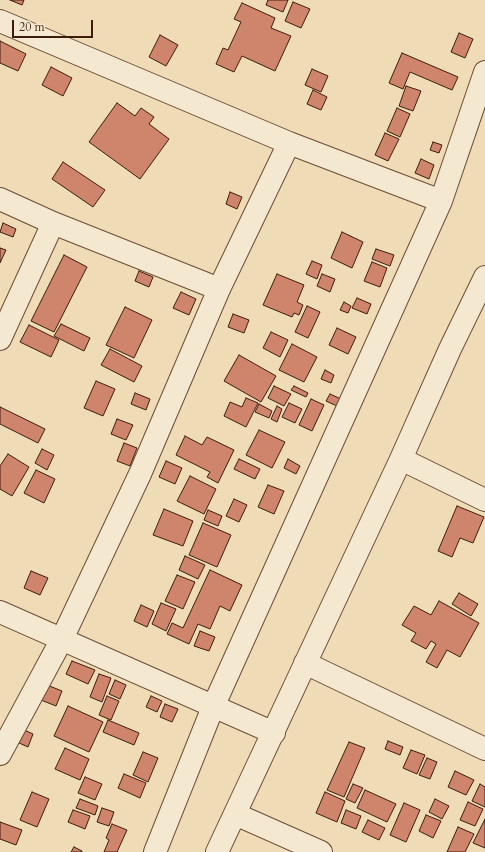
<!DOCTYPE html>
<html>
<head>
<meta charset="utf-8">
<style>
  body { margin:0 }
  #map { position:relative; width:485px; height:852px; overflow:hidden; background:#efdcb6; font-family:Cardo,serif }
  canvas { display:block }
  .scale { position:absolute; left:12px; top:20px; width:81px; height:18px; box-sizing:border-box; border:2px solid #3e1c0c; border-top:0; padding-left:5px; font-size:12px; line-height:14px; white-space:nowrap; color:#3e1c0c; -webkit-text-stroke:3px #f5e8d0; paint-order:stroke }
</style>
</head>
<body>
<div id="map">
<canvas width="485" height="852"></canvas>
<div class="scale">20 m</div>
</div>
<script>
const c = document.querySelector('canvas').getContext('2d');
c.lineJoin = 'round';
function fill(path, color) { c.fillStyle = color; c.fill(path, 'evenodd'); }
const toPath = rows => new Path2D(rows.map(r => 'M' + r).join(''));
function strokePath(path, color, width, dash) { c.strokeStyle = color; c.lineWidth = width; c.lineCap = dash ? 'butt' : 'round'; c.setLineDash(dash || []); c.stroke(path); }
const building = toPath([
  [10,0,24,0,22,5,10,0],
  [268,0,288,0,283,12,266,5,268,0],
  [293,2,310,9,301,28,285,21,293,2],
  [242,3,275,18,271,28,291,36,275,71,242,56,234,72,216,64,223,48,228,50,241,22,234,19,242,3],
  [459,33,473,39,465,58,451,52,459,33],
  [160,35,178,45,166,66,149,57,160,35],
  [0,41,26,54,18,71,0,63,0,41],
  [402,53,458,77,452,90,410,72,403,89,389,83,402,53],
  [51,67,72,78,63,96,42,85,51,67],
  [312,69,328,76,321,92,305,85,312,69],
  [406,86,421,91,413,111,399,106,406,86],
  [313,90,327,97,321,110,307,104,313,90],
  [117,103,135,116,141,108,154,117,149,124,169,139,140,179,89,142,117,103],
  [397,108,410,114,400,137,387,131,397,108],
  [385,133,399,139,388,161,375,155,385,133],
  [433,142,442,145,439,153,430,150,433,142],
  [421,159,434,165,429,179,415,173,421,159],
  [63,162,105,190,93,207,52,179,63,162],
  [230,192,242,197,237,209,226,204,230,192],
  [3,223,16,229,13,237,0,232,3,223],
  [342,232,363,242,352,268,331,258,342,232],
  [0,248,6,250,0,263,0,248],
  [376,249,394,255,390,266,372,259,376,249],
  [64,255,87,267,54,332,31,321,64,255],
  [312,261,322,265,317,279,306,274,312,261],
  [372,262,387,268,380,287,364,281,372,262],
  [139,271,153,277,149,287,135,281,139,271],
  [277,274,304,285,297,302,303,305,299,315,294,313,292,317,263,305,277,274],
  [322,274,335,279,330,292,317,286,322,274],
  [181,292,196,299,189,315,173,308,181,292],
  [357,298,371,304,367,314,352,308,357,298],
  [344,302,351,306,348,313,340,310,344,302],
  [307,306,320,312,308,338,295,332,307,306],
  [125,307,152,320,134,358,106,345,125,307],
  [233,314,249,320,244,333,228,327,233,314],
  [61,324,90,338,84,351,54,336,61,324],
  [29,325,59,340,51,357,20,342,29,325],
  [337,328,356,337,348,354,329,345,337,328],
  [271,332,288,340,280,357,263,348,271,332],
  [292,344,317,357,304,382,279,370,292,344],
  [110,349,142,366,134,382,101,365,110,349],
  [239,355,276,376,261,402,224,381,239,355],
  [325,370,334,375,331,383,321,379,325,370],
  [96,381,115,389,103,416,84,408,96,381],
  [274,386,291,394,284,406,268,398,274,386],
  [294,386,308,393,306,397,291,390,294,386],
  [135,393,150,399,146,410,131,404,135,393],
  [330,394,341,399,337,406,326,401,330,394],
  [246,398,258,403,246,427,224,416,230,402,242,407,246,398],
  [311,399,324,405,312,431,299,425,311,399],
  [289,403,302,409,295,423,282,417,289,403],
  [259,404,272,411,269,418,255,412,259,404],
  [277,406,282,409,277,422,271,419,277,406],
  [0,407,45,429,38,443,0,424,0,407],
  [117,419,133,425,126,440,111,434,117,419],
  [259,430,285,442,272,468,246,455,259,430],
  [185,436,202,445,207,437,234,450,218,483,207,477,210,472,176,455,185,436],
  [124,443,137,448,130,466,117,461,124,443],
  [42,449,54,455,47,470,35,463,42,449],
  [8,454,29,467,12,496,0,489,0,466,8,454],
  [239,459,260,469,255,479,234,469,239,459],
  [288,459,300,466,296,474,284,468,288,459],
  [166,461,182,468,175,484,159,477,166,461],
  [36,470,55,479,44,503,24,493,36,470],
  [190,476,216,489,204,514,177,501,190,476],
  [268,485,284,491,274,514,258,507,268,485],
  [234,499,247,505,239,522,226,516,234,499],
  [457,506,484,517,473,543,460,538,452,557,438,551,457,506],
  [164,509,193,521,183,546,153,535,164,509],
  [208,510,222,516,218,526,204,520,208,510],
  [203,523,231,535,217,567,189,555,203,523],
  [185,556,205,565,198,579,179,570,185,556],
  [210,570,242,585,230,611,220,606,210,629,198,624,189,644,167,634,172,623,183,628,210,570],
  [31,571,48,578,40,595,24,588,31,571],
  [177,575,195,582,183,609,165,601,177,575],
  [459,593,478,604,471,616,452,604,459,593],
  [439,601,479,623,460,657,447,650,437,668,426,662,436,644,431,641,426,649,411,641,416,633,402,625,414,606,431,615,439,601],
  [161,603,176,609,166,631,152,624,161,603],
  [141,605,154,611,147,627,134,621,141,605],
  [200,631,215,637,209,651,194,646,200,631],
  [72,661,95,670,88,684,66,674,72,661],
  [99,674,111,678,102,702,90,697,99,674],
  [115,680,126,685,120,699,109,694,115,680],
  [42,683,62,691,56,706,36,698,42,683],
  [107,696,119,701,111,720,99,715,107,696],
  [151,696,162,701,157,712,146,707,151,696],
  [165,704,178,709,172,722,160,717,165,704],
  [68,706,103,722,89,752,54,736,68,706],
  [108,720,139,733,134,745,103,732,108,720],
  [22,729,33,734,28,747,17,742,22,729],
  [388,741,403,747,400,755,385,749,388,741],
  [349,742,365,748,344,797,327,790,349,742],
  [65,748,89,759,80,780,55,769,65,748],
  [411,750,425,755,417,774,403,768,411,750],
  [143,752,158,758,148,782,133,775,143,752],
  [427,758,437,762,430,779,419,775,427,758],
  [455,771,474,780,466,795,448,787,455,771],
  [124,774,146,783,140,798,118,788,124,774],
  [85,777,102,784,95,800,78,793,85,777],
  [353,784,363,788,355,803,346,799,353,784],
  [480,784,485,787,485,807,472,801,480,784],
  [365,790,396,804,387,822,357,808,365,790],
  [32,792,49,799,37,827,20,820,32,792],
  [325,792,345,801,337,822,316,813,325,792],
  [80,799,98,806,95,815,76,808,80,799],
  [435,799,449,806,442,819,429,812,435,799],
  [468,802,483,809,475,826,460,820,468,802],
  [404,803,420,810,406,842,390,835,404,803],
  [102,808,114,812,109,826,97,822,102,808],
  [73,810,90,816,85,829,68,822,73,810],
  [346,810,361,816,356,829,341,823,346,810],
  [426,815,441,821,433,838,419,831,426,815],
  [485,819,485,848,473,843,485,819],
  [368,820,385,828,379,840,362,832,368,820],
  [0,822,22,830,16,845,0,839,0,822],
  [112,824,127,830,117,852,104,852,109,840,106,838,112,824],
  [458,827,474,834,465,852,447,852,458,827],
  [74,847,82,851,82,852,71,852,74,847]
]);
const minor = toPath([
  [0,21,289,143,441,201],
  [0,199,53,223,219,289],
  [0,339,53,223],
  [401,459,485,500],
  [0,612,274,733],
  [305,663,485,749],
  [0,754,62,639,140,474,219,289,289,143],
  [235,814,321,852],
  [155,852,213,707,441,201,485,72],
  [217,852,401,459,450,349,485,277]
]);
fill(building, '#cf856c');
strokePath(building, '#3e1c0c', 1);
strokePath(minor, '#6a4c36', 24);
strokePath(minor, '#f5e8d0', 22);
</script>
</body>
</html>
